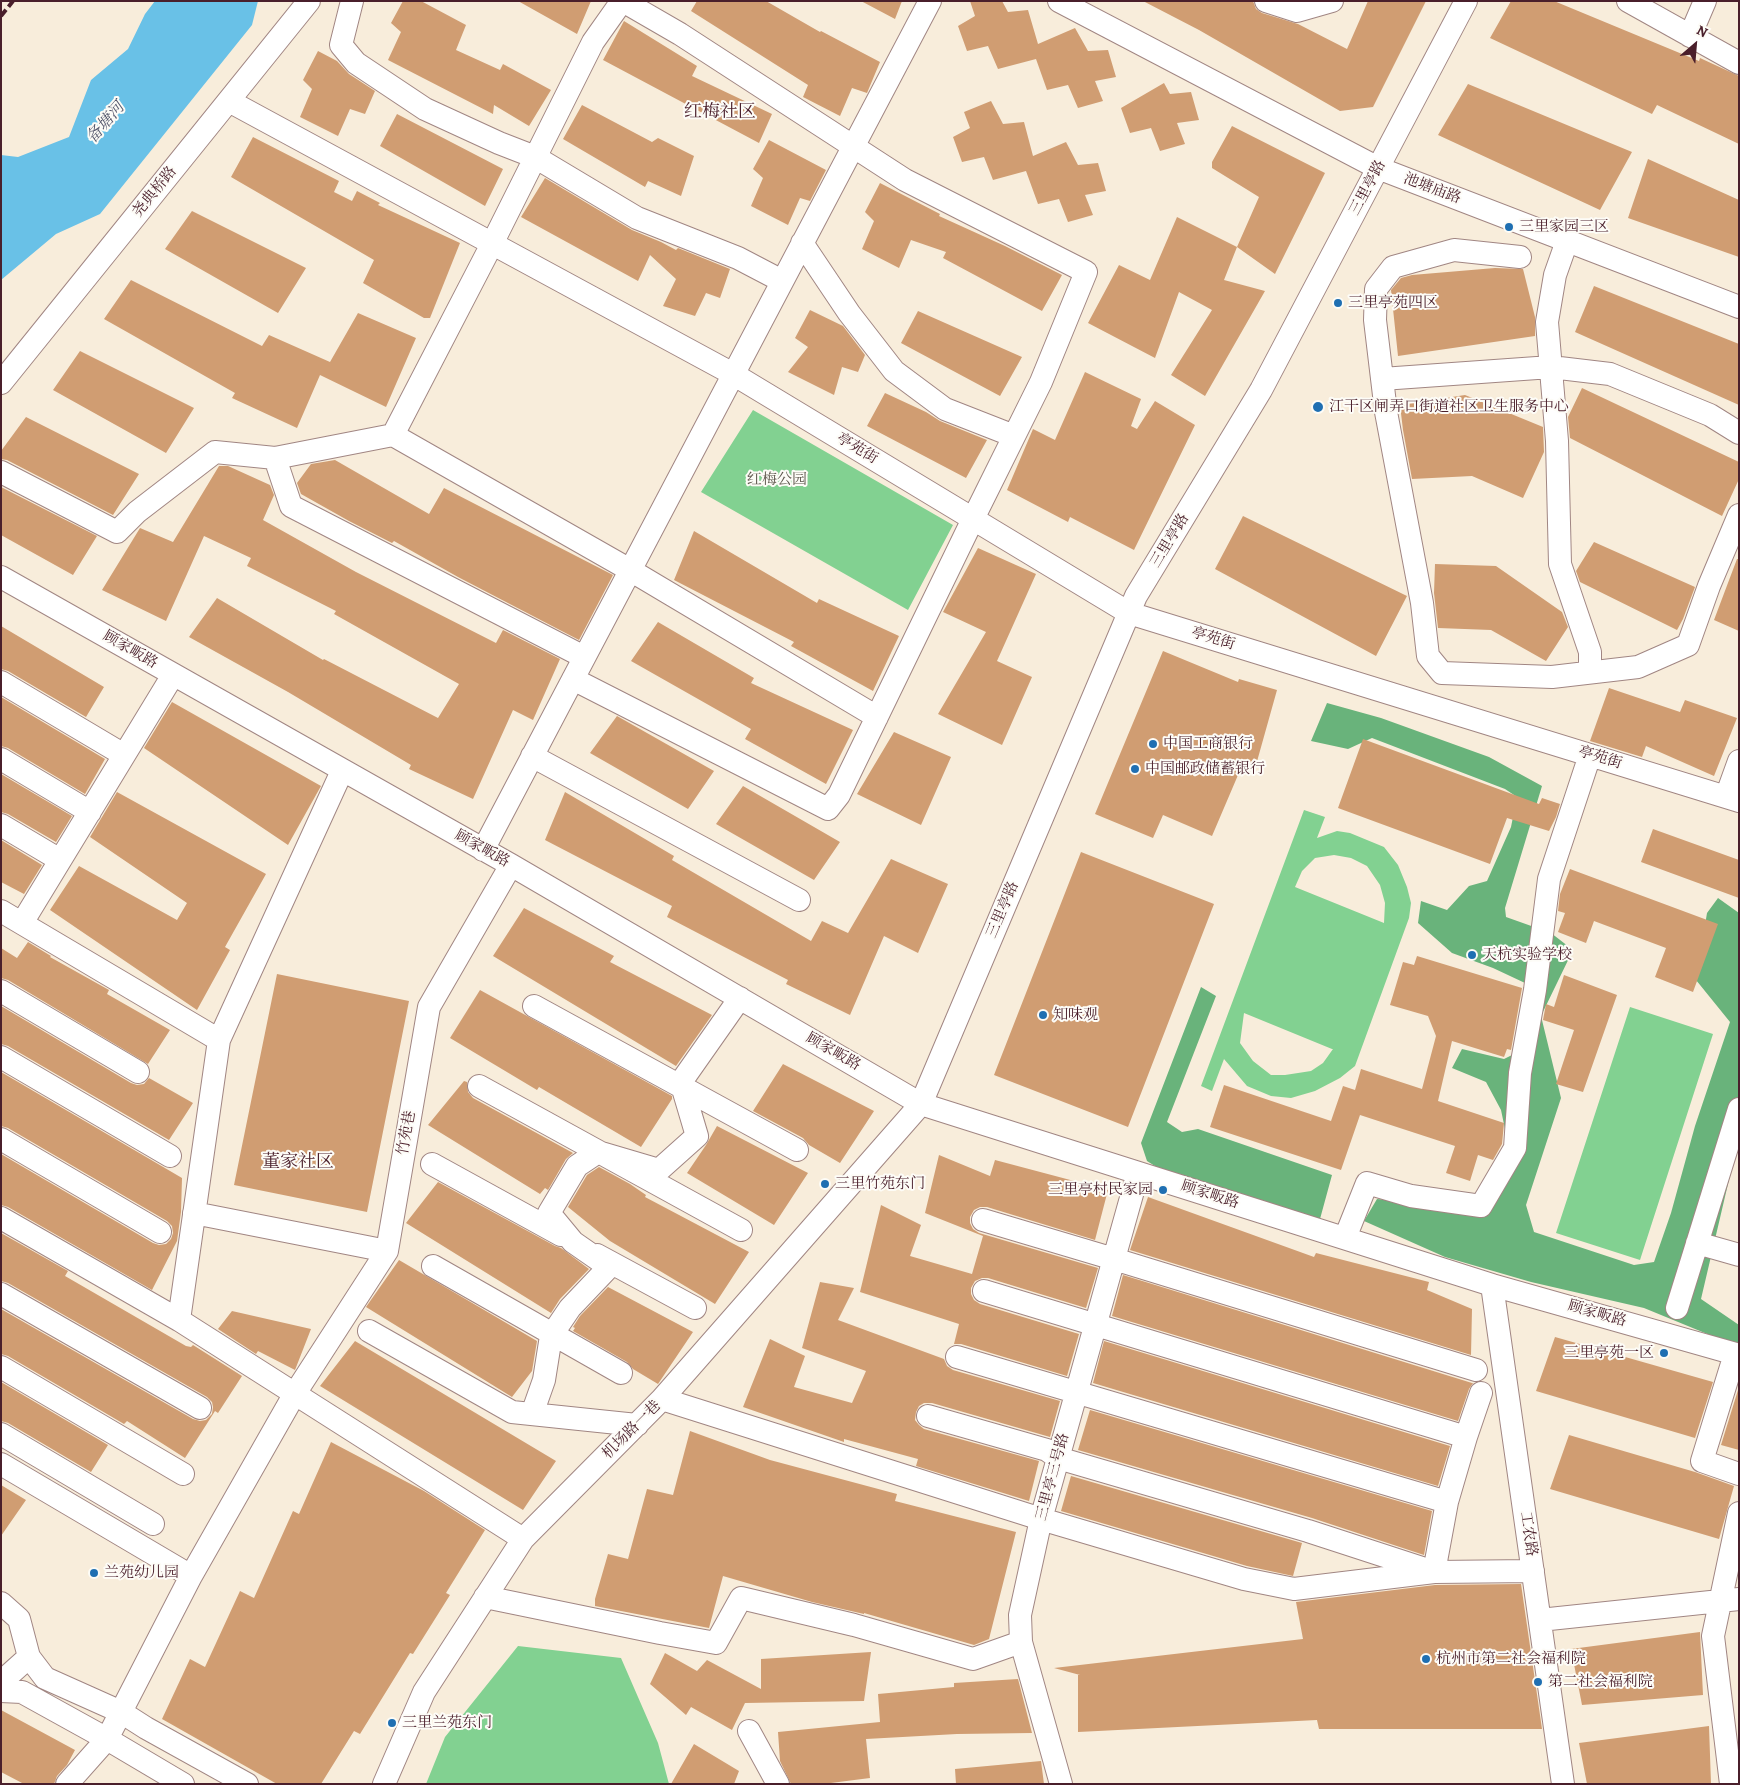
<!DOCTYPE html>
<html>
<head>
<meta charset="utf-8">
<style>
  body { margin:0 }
  #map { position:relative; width:1740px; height:1785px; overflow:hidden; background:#f8eddb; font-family:Alegreya,serif }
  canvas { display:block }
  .frame { position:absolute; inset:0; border:2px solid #4a1f2b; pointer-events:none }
  .north { position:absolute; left:1670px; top:20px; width:50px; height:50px; -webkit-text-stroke:4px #fdfcf7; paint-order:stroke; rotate:27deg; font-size:14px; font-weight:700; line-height:20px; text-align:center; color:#4a1f2b }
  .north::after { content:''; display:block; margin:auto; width:18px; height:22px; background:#4a1f2b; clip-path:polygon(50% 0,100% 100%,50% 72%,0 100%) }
</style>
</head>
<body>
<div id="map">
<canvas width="1740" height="1785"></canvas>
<div class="frame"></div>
<div class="north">N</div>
</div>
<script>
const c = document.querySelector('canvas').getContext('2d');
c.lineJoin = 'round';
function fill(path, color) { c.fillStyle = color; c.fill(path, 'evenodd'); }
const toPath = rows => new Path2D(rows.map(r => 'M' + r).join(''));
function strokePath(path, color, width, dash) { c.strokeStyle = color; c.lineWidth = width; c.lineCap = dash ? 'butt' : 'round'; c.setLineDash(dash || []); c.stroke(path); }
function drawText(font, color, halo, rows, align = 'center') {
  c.font = font + ' Alegreya,"Noto Serif SC",serif'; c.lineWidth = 4; c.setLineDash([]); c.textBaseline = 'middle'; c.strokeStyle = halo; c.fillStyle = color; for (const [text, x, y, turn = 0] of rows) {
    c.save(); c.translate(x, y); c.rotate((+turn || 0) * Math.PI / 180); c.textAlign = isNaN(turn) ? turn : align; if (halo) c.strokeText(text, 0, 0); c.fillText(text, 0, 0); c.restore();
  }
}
const green = toPath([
  [753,410,953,525,908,610,701,492],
  [1304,810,1325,817,1317,838,1337,831,1350,833,1384,847,1398,865,1407,887,1411,903,1409,918,1355,1066,1340,1078,1315,1091,1291,1098,1271,1096,1247,1086,1224,1059,1212,1091,1201,1086],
  [1334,855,1351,858,1367,866,1380,885,1385,903,1384,923,1295,887,1302,871,1315,858],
  [1244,1013,1332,1049,1333,1049,1323,1063,1311,1071,1285,1075,1271,1075,1253,1061,1240,1043],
  [1630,1007,1713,1034,1640,1260,1556,1233],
  [518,1646,621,1658,658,1743,669,1784,426,1784,445,1737]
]);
const forest = toPath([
  [1327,703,1381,718,1489,757,1542,786,1505,908,1506,917,1551,933,1573,950,1541,1016,1561,1098,1526,1205,1534,1232,1634,1265,1654,1262,1671,1213,1695,1126,1730,1022,1696,980,1707,913,1718,898,1739,913,1739,1137,1701,1299,1739,1325,1739,1347,1644,1308,1531,1282,1445,1257,1364,1221,1377,1199,1422,1203,1473,1199,1509,1148,1501,1110,1486,1082,1452,1068,1462,1049,1504,1059,1518,1052,1525,983,1493,968,1452,953,1418,923,1421,901,1447,910,1469,886,1487,881,1511,827,1517,797,1505,789,1372,738,1348,749,1311,741],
  [1201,987,1216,996,1167,1122,1182,1132,1198,1129,1332,1175,1320,1219,1169,1175,1147,1161,1141,1143]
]);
const water = toPath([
  [155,1,258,1,252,25,100,214,56,234,1,280,1,155,18,157,69,137,91,80,128,49,145,14]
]);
const building = toPath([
  [403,1,421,1,466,25,456,50,500,70,503,64,551,90,529,126,494,105,493,114,388,60,401,32,391,23],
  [518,1,591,1,577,34],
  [697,1,766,1,820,32,821,31,880,62,867,93,852,88,840,116,803,97,808,85,691,11],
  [861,1,902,1,895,19],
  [970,1,1002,1,1008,12,1028,10,1038,44,1075,28,1088,51,1108,50,1116,77,1095,81,1103,101,1078,108,1068,85,1047,90,1036,59,998,69,988,46,967,51,958,26,975,16],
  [1143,1,1253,1,1256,9,1262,13,1298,24,1347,49,1368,1,1426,1,1373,107,1340,111,1199,30],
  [1511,1,1554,1,1699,61,1700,58,1739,76,1739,144,1657,105,1652,114,1490,38],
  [624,21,697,66,692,76,772,114,759,143,603,60],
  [318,51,337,61,349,74,375,91,365,114,350,109,338,136,300,117,312,89,303,80],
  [1164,83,1170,94,1191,92,1199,120,1177,123,1185,144,1160,151,1151,128,1130,133,1121,108],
  [1468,84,1632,152,1600,210,1438,135],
  [991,101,1003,124,1024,122,1033,156,1066,142,1078,165,1098,163,1106,191,1085,195,1093,215,1068,222,1059,199,1038,204,1026,171,993,180,984,157,962,162,953,137,970,128,964,112],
  [582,105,652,142,658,138,694,156,681,196,648,181,645,187,563,139],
  [397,114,503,169,485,206,380,146],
  [1232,126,1325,173,1275,274,1237,247,1259,197,1212,168,1212,162],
  [253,137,339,181,334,192,352,201,357,191,380,203,378,205,460,243,430,318,424,318,363,283,374,260,231,177],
  [769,140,826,170,810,201,800,198,788,225,751,206,763,178,753,169],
  [1648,159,1739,200,1739,257,1628,218],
  [545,178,632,230,661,242,676,250,678,248,730,269,720,298,706,293,695,316,663,306,676,279,650,255,638,281,521,217],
  [880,183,940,214,939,216,1005,246,1062,275,1042,311,943,258,946,252,911,240,899,268,862,249,874,221,865,212],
  [192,211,306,268,278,313,165,249],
  [1177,217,1237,247,1224,280,1265,291,1205,396,1171,375,1212,310,1179,292,1155,358,1088,323,1119,265,1150,280],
  [1495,268,1523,269,1535,317,1535,336,1398,356,1391,290,1401,278,1412,275],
  [131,280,262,346,269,335,330,362,358,313,416,338,386,407,320,375,297,428,232,398,235,393,104,319],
  [1594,286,1739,344,1739,405,1575,332],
  [810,310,843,326,865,355,858,372,842,367,834,395,788,372,808,347,795,338],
  [918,311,1022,357,1000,396,901,343],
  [80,351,194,408,166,453,53,390],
  [1085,372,1141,399,1131,426,1137,429,1155,401,1195,425,1134,550,1070,517,1068,522,1007,490,1033,429,1055,440],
  [1582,388,1739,462,1739,479,1722,516,1570,438,1568,417],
  [885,393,926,412,940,421,987,440,966,478,867,426],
  [1465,395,1543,427,1544,452,1523,498,1472,476,1412,479,1403,430,1400,405],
  [26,417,139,474,113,515,7,460,1,459,1,451],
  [335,460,429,514,444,488,613,575,579,640,458,577,394,541,392,543,349,521,301,494,297,483,311,464],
  [219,466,228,466,270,485,274,495,263,520,356,572,496,643,503,630,560,659,533,720,513,710,473,799,409,769,411,765,288,692,189,637,217,598,323,660,324,659,438,718,459,684,334,614,336,611,247,566,251,558,204,536,166,621,102,590,140,528,173,542],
  [1,487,97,536,73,575,1,535],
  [1243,516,1407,596,1376,656,1215,569],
  [694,531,817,603,819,599,899,636,873,691,791,646,794,642,674,580],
  [1594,542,1695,587,1683,619,1677,630,1580,582,1576,571],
  [978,548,1036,574,997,661,1032,677,1002,745,938,714,986,632,943,612],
  [1737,559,1739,559,1739,631,1714,620],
  [1435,564,1496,566,1562,612,1568,627,1546,661,1491,630,1438,628,1434,593],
  [658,622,754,678,751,683,853,730,826,784,745,739,751,729,631,661],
  [1,626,104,687,86,717,8,671,1,669],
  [1163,651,1238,682,1239,679,1277,690,1256,765,1244,761,1212,836,1163,815,1153,838,1095,814],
  [1609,688,1680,712,1685,700,1737,718,1714,776,1646,746,1642,757,1590,741],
  [1,697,105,759,85,794,8,748,1,746],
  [172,702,321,786,288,845,144,748],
  [617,716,714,771,688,809,590,753],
  [894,732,951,757,921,825,857,794],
  [1363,739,1539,804,1542,798,1560,804,1556,817,1549,831,1507,818,1490,864,1338,808],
  [1,774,72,816,56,842,8,814,1,812],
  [743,786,840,842,814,880,716,824],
  [117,792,266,874,225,947,230,950,197,1010,50,910,79,866,177,920,187,903,90,837],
  [565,792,674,856,672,860,811,941,822,921,848,933,891,859,948,884,918,953,884,936,850,1015,786,984,788,980,667,917,672,906,545,840],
  [1653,829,1739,860,1739,898,1641,862],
  [1,840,42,865,24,894,1,882],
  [1081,852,1214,904,1128,1127,994,1075],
  [1570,869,1718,924,1693,992,1655,977,1666,948,1594,921,1586,943,1558,932,1565,913,1558,911,1560,894],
  [524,908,614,956,610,962,712,1015,676,1066,493,956],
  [28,942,51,956,50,957,109,990,107,994,170,1030,148,1064,8,980,1,978,1,948,17,958],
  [1417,956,1522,988,1511,1050,1507,1049,1504,1057,1452,1041,1438,1101,1504,1123,1502,1144,1493,1160,1478,1155,1470,1181,1446,1173,1455,1146,1360,1115,1341,1170,1210,1127,1224,1085,1331,1121,1343,1086,1355,1090,1361,1069,1422,1089,1436,1036,1428,1016,1390,1005,1403,962,1414,965],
  [277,974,409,1001,367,1212,234,1185],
  [1564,975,1617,995,1583,1092,1556,1084,1574,1030,1543,1020,1546,1004,1554,1007],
  [480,990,672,1096,672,1099,641,1147,539,1087,537,1090,450,1038],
  [1,1006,131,1083,137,1085,144,1084,149,1078,193,1103,169,1140,8,1046,1,1044],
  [783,1064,874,1111,840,1163,809,1145,803,1138,753,1111],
  [1,1072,182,1178,181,1212,177,1241,152,1290,8,1207,1,1205,1,1154,153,1243,159,1245,166,1244,171,1239,173,1233,172,1226,167,1221,8,1128,1,1126],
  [464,1081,467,1082,468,1092,473,1098,573,1153,566,1159,548,1190,545,1188,540,1194,428,1125],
  [717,1126,808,1173,774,1225,687,1173,706,1145],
  [939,1155,990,1176,995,1160,1108,1190,1095,1240,987,1207,980,1207,974,1210,970,1217,970,1223,973,1229,979,1233,1098,1268,1086,1308,988,1278,982,1278,975,1281,971,1288,971,1294,974,1300,980,1304,1079,1334,1067,1376,961,1344,954,1344,959,1324,860,1292,881,1205,921,1225,910,1256,972,1274,983,1236,925,1213],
  [599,1167,630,1184,646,1195,645,1197,749,1252,715,1304,610,1241,568,1207,587,1175],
  [438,1182,555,1246,561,1248,589,1269,560,1299,551,1313,406,1223],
  [1148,1197,1314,1257,1316,1253,1429,1282,1427,1290,1472,1309,1471,1355,1130,1250],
  [1,1233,68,1271,65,1276,186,1346,191,1347,193,1345,242,1376,218,1413,215,1411,185,1458,127,1421,124,1424,8,1356,1,1354,1,1309,193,1419,200,1421,206,1420,212,1414,213,1407,212,1402,207,1397,8,1283,1,1281],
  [399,1260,537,1341,532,1371,512,1397,366,1307],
  [1123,1275,1472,1383,1473,1383,1469,1389,1458,1421,1112,1316],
  [820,1282,854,1288,838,1320,944,1359,947,1366,953,1370,1060,1401,1050,1437,932,1403,924,1403,919,1406,916,1412,915,1420,919,1425,924,1429,1039,1461,1029,1501,916,1466,918,1459,844,1439,844,1442,743,1407,770,1339,805,1356,794,1387,852,1403,866,1371,802,1348],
  [608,1287,693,1332,658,1384,633,1369,627,1362,573,1331,575,1328,573,1327,580,1316],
  [232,1311,311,1329,295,1370,258,1351,256,1354,218,1329],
  [1555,1337,1713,1382,1695,1438,1536,1391],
  [355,1341,556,1461,523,1510,320,1386],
  [1104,1341,1450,1446,1438,1486,1093,1383],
  [1,1382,108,1445,91,1472,8,1423,1,1421],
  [1738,1390,1739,1390,1739,1450,1721,1445],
  [1090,1410,1432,1511,1424,1555,1312,1518,1078,1450],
  [690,1431,770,1460,897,1494,895,1501,1016,1532,989,1639,974,1645,864,1613,864,1614,812,1602,723,1576,709,1628,595,1606,595,1599,608,1554,628,1559,647,1489,673,1495],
  [1569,1435,1695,1472,1734,1486,1719,1539,1550,1489],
  [331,1442,424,1491,485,1530,446,1593,450,1595,413,1654,410,1653,360,1734,354,1731,321,1784,277,1784,162,1719,190,1659,205,1667,240,1591,254,1598,293,1511,299,1514],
  [1071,1476,1302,1543,1293,1576,1247,1566,1061,1511],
  [1,1485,26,1500,1,1536],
  [1521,1584,1542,1729,1319,1729,1317,1720,1078,1732,1078,1675,1080,1675,1054,1668,1303,1639,1296,1602,1435,1585],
  [1700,1632,1703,1695,1582,1705,1571,1649],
  [871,1652,864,1701,745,1703,732,1730,691,1707,686,1715,650,1684,665,1653,697,1671,707,1660,761,1689,761,1659],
  [1018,1679,1032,1733,957,1734,866,1739,870,1778,823,1784,791,1784,780,1761,778,1732,880,1722,878,1694,954,1687,954,1683],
  [1,1710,75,1750,67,1765,57,1776,54,1784,24,1784,1,1772],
  [1709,1726,1711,1784,1587,1784,1579,1743],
  [694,1744,739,1771,734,1784,671,1784],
  [1041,1761,1044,1784,956,1784,955,1769]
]);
const minor = toPath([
  [352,1,341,45,356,63,425,109,499,143,535,157,637,218,738,258,782,281],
  [622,1,593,42,492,244,393,435,630,570,877,717],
  [1059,1,1378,168,1739,307],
  [1266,1,1297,11,1332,1],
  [1628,1,1739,63],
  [1690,36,1705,1],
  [229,101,733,374,1129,613,1739,801],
  [1567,241,1555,275,1547,322,1557,441,1560,564,1590,652,1590,672],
  [802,243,849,313,894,371,945,409,1014,436],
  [1520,257,1454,250,1393,267,1376,289,1375,320,1386,412,1422,603,1428,656,1442,673,1552,677,1638,667,1688,645,1709,586,1739,515],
  [1382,379,1551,367,1610,374,1710,415,1739,433],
  [1,383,309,1],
  [275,458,291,506,584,657],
  [1,472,117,532,137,512,215,452,275,458,393,435],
  [1,577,511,865,921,1104,1492,1285,1739,1355],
  [573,679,828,809,839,795,973,519,1041,382,1086,272,905,180,680,34,623,1],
  [1,682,124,755],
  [532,756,799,900],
  [1,759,90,812],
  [1726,797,1739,761],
  [1,825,60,860],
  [483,850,930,1],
  [1,911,219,1040],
  [22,923,173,675],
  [1,991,138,1072],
  [534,1006,797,1150],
  [1,1057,170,1156],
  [479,1086,741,1230],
  [1,1139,160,1232],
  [432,1164,561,1235],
  [194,1213,387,1251],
  [1,1218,179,1320,523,1539],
  [983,1220,1114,1259,1476,1370],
  [1345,1238,1367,1183,1411,1196,1481,1206,1515,1148,1520,1073,1535,990,1549,879,1590,755],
  [1697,1243,1739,1255],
  [597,1255,695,1308],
  [433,1266,621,1373],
  [1492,1285,1563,1784],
  [984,1291,1466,1437],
  [1,1294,200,1408],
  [1677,1308,1739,1109],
  [179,1320,219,1040,342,771],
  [369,1331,512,1412,637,1425],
  [1735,1354,1702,1461,1739,1474],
  [957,1357,1447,1502],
  [1,1367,183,1474],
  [662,1399,1041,1519,1244,1579,1294,1589,1434,1572,1533,1571],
  [532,1414,544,1380,551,1336,570,1308,609,1267,573,1242,549,1213,577,1166,598,1152,659,1170,697,1136,681,1082,740,998],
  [928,1416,1047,1450,1058,1458,1308,1531,1434,1572,1447,1502,1466,1437,1481,1393],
  [1,1434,153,1524],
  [1,1464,191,1576],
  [485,1597,660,1633,716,1643,741,1598,854,1625,973,1659,1021,1642],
  [1,1603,19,1619,29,1657,45,1678,121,1712,146,1728,247,1784],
  [1540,1620,1739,1599],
  [1,1682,29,1657],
  [1,1691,22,1692,107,1739,183,1784],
  [749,1731,778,1784],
  [67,1784,107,1739,191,1576,294,1395,387,1251,429,1007,511,865],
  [384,1784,424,1692,523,1539,662,1399,921,1104,1136,596,1261,390,1466,1],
  [1061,1784,1021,1642,1020,1615,1041,1519,1138,1173],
  [1731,1784,1713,1636,1739,1513]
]);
const rail = toPath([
  [1,16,13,1]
]);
const markers = [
  [1509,227,5,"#1f6fb2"],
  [1338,303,5,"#1f6fb2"],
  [1318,407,6,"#1f6fb2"],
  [1153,744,5,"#1f6fb2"],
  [1135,769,5,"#1f6fb2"],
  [1472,955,5,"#1f6fb2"],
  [1043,1015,5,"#1f6fb2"],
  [825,1184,5,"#1f6fb2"],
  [1163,1190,5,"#1f6fb2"],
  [1664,1353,5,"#1f6fb2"],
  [94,1573,5,"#1f6fb2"],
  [1426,1659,5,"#1f6fb2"],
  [1538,1682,5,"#1f6fb2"],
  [392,1723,5,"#1f6fb2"]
];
const streetNames = [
  ["三里亭路",1368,188,-62],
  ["池塘庙路",1432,189,21],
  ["尧典桥路",155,192,-51],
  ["亭苑街",857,449,31],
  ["三里亭路",1170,541,-59],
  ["亭苑街",1213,639,17],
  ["顾家畈路",130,650,30],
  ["亭苑街",1600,758,17],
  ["顾家畈路",482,849,29],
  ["三里亭路",1003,910,-67],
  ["顾家畈路",833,1052,30],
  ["竹苑巷",407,1133,-80],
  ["顾家畈路",1210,1195,18],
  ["顾家畈路",1597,1314,16],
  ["机场路一巷",632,1430,-45],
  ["三里亭三号路",1053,1477,-75],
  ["工农路",1528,1534,82]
];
const poiNames = [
  ["三里家园三区",1519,227],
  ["三里亭苑四区",1348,303],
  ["江干区闸弄口街道社区卫生服务中心",1329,407],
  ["中国工商银行",1163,744],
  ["中国邮政储蓄银行",1145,769],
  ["天杭实验学校",1482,955],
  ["知味观",1053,1015],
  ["三里竹苑东门",835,1184],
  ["三里亭村民家园",1153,1190,"right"],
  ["三里亭苑一区",1654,1353,"right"],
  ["兰苑幼儿园",104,1573],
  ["杭州市第二社会福利院",1436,1659],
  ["第二社会福利院",1548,1682],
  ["三里兰苑东门",402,1723]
];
const parkNames = [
  ["红梅公园",777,480]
];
const waterNames = [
  ["备塘河",106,123,-49]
];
const quarterNames = [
  ["红梅社区",720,113],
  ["董家社区",298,1163]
];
fill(green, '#82d191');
fill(forest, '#69b37b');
fill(water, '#69c1e7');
fill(building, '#d09d72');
strokePath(minor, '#a18683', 24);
strokePath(minor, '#fff', 22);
strokePath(rail, '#4a1f2b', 4, [8, 4]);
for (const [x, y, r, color] of markers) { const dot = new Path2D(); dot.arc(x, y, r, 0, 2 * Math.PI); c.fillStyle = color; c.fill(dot); strokePath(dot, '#fdfcf7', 2); }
drawText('15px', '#4a1f2b', '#fdfcf7', streetNames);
drawText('15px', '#4a1f2b', '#fdfcf7', poiNames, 'left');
drawText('15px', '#5b544a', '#fdfcf7', parkNames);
drawText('italic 16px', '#55586d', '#fdfcf7', waterNames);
drawText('18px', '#4a1f2b', '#fdfcf7', quarterNames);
</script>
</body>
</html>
